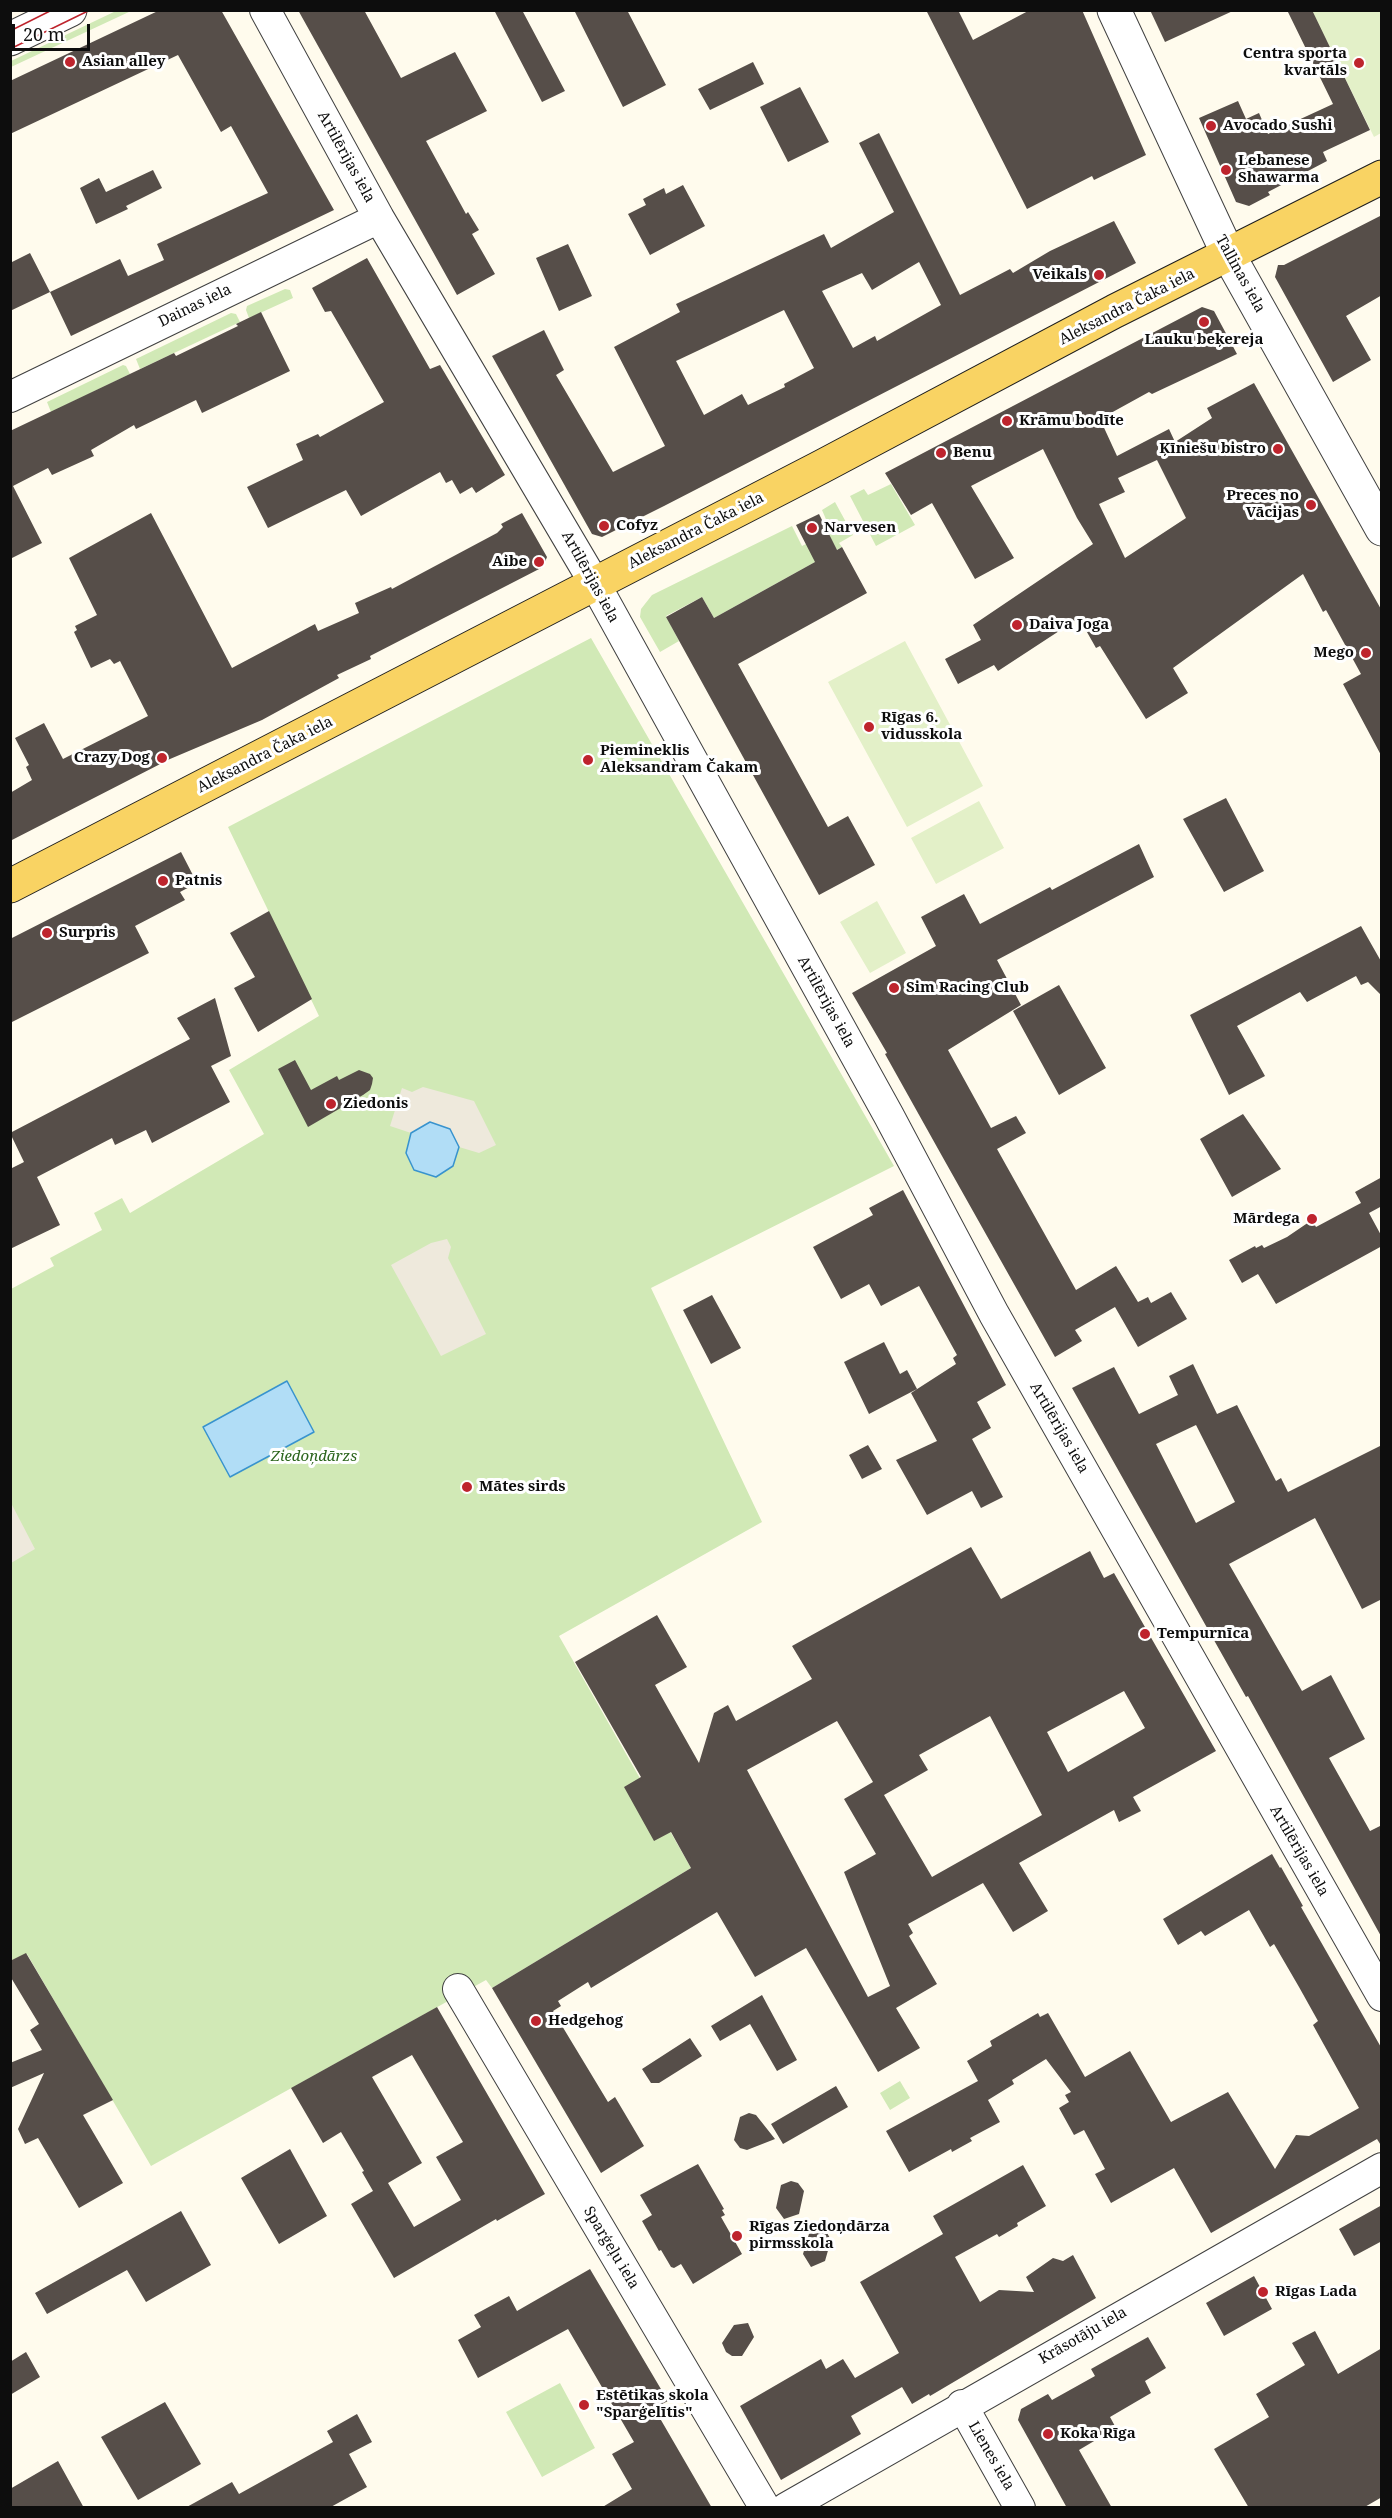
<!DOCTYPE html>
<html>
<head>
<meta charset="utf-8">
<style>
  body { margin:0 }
  #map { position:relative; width:1392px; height:2518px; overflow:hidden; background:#fffbed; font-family:"Noto Serif",serif }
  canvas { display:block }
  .frame { position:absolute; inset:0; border:12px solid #0d0d0d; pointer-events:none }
  .scale { position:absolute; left:12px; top:24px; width:78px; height:27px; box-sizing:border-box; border:3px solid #0d0d0d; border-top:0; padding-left:8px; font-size:18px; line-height:21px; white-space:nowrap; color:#0d0d0d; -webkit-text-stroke:4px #fff; paint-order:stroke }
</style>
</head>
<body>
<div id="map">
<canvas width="1392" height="2518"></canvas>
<div class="frame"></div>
<div class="scale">20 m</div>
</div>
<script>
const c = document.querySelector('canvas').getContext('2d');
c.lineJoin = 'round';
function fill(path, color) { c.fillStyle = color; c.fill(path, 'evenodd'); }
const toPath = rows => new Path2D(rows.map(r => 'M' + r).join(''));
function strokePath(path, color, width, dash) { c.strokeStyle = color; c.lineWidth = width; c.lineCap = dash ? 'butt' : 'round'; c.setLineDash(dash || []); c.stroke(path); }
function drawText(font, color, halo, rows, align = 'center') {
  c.font = font + ' "Noto Serif",serif'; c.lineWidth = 6; c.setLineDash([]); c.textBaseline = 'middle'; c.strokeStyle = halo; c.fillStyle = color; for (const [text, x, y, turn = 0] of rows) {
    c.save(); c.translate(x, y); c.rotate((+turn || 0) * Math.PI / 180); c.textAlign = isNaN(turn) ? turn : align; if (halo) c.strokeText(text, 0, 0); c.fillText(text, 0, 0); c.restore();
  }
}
const green = toPath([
  [118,10,131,11,11,67,11,61],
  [285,289,290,290,293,298,249,318,246,310,247,306],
  [231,313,236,314,240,322,140,369,136,359],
  [123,365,126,366,130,374,51,412,47,402],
  [891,484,915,525,876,546,850,496,864,489,868,495],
  [835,502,853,535,839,543,842,547,714,618,702,597,666,616,679,641,660,652,640,617,641,609,652,595,792,526,802,546,831,531,822,510],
  [591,638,894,1166,651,1288,762,1522,559,1636,691,1868,492,1988,486,1980,151,2166,27,1954,11,1961,11,1289,54,1266,50,1258,102,1230,94,1213,122,1198,130,1213,264,1134,229,1070,319,1016,228,827],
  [900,2081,910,2098,890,2110,880,2093],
  [560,2383,595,2448,542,2477,506,2412]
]);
const pitch = toPath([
  [1312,11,1381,11,1381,133,1374,137],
  [905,641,983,786,907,827,828,682],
  [979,801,1004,848,936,884,911,838],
  [877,901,906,953,870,973,840,922]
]);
const plaza = toPath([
  [423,1087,474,1101,496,1145,479,1153,459,1147,450,1129,430,1122,411,1133,390,1126,402,1088,412,1092],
  [447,1239,451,1247,448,1258,486,1334,441,1356,391,1265,431,1243],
  [10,1501,35,1549,11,1563,10,1563]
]);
const water = toPath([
  [430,1122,450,1129,459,1147,453,1166,436,1177,414,1170,406,1153,411,1133,430,1122],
  [287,1381,314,1432,230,1477,203,1427,287,1381]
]);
const building = toPath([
  [160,10,221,10,334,210,71,336,50,292,120,259,128,276,164,260,157,244,268,193,231,126,221,132,178,55,10,134,10,81],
  [298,10,364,10,401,78,455,52,487,111,426,141,466,214,468,212,479,230,472,234,495,274,457,295],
  [494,10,522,10,565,91,542,102],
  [574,10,627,10,666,85,623,107],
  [926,10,958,10,973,40,1030,10,1082,10,1146,155,1094,180,1092,176,1027,209],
  [1150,10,1235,10,1165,42],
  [1287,10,1312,10,1370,130,1323,152,1327,161,1268,192,1270,195,1249,206,1236,202,1199,118,1238,101,1246,119,1259,113,1268,134,1333,104],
  [753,62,764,84,710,110,698,89],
  [800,87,829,142,788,162,760,107],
  [879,133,960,295,1010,269,1013,273,1050,251,1114,221,1136,263,664,506,602,537,592,534,492,356,544,330,564,370,556,375,613,472,665,446,614,347,680,312,676,304,824,234,831,248,894,212,859,143],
  [919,262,941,305,877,341,875,336,853,348,822,291,862,273,872,290],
  [784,310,814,368,784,384,785,387,748,405,742,394,704,415,676,361],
  [153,170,162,188,126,206,128,209,96,224,80,188,99,178,106,192],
  [683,185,705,226,650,255,628,214,646,205,643,199,664,188,666,194],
  [1382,215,1382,295,1346,316,1371,360,1333,382,1275,277,1278,265,1284,265],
  [568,244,592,296,559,311,536,258],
  [30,253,50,292,10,311,10,263],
  [367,258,430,369,440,365,505,475,476,493,472,487,460,494,452,480,446,483,440,472,361,516,346,490,268,528,247,487,303,460,296,444,318,434,320,437,384,402,331,311,325,312,312,288],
  [1202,307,1214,311,1237,354,1152,394,1149,392,1100,419,1117,456,1169,429,1175,442,1212,418,1207,408,1254,383,1382,611,1382,757,1343,684,1361,674,1326,610,1323,612,1303,574,1173,668,1188,693,1146,719,1100,646,1096,648,1079,618,998,671,994,665,958,684,945,659,981,640,973,625,1093,544,1077,518,1043,449,971,486,1014,558,975,579,932,503,911,515,885,473],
  [1157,460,1186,518,1125,558,1099,504,1125,492,1118,478],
  [261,312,290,371,202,413,196,400,136,429,134,425,91,450,94,456,52,475,48,468,13,486,42,543,10,559,10,431,174,353,176,356,238,326,236,324],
  [151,513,232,668,315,624,318,631,359,613,355,603,391,587,392,589,497,533,503,527,501,524,522,513,547,557,543,567,370,656,371,659,337,675,339,678,262,720,170,759,10,841,10,793,32,780,26,767,29,765,15,738,44,723,63,759,148,716,120,661,114,664,110,659,91,668,74,632,77,630,75,626,97,615,69,558],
  [819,514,837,550,842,547,867,593,738,664,828,827,848,816,875,865,819,895,666,617,702,597,714,618,815,562,796,525],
  [1226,798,1264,871,1224,892,1183,819],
  [1139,844,1154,877,997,960,1021,1005,948,1050,991,1128,1016,1116,1026,1133,997,1149,1076,1290,1116,1266,1138,1302,1148,1297,1151,1303,1171,1292,1187,1319,1138,1347,1115,1307,1075,1330,1082,1341,1055,1357,942,1156,885,1054,887,1053,852,993,936,946,921,917,964,894,980,924,1050,887,1052,890],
  [181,852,197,883,180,892,185,900,135,926,149,953,10,1023,10,939],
  [269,911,312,999,258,1032,234,988,255,977,230,933],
  [1361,926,1382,963,1382,996,1368,982,1361,985,1356,976,1307,1002,1300,992,1237,1026,1265,1076,1229,1095,1190,1015],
  [1059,985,1106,1068,1059,1095,1013,1011],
  [215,998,231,1056,211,1066,230,1102,152,1143,146,1130,115,1145,112,1138,37,1177,60,1225,10,1249,10,1169,24,1162,10,1133,190,1039,177,1018],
  [295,1060,311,1090,337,1076,339,1080,359,1070,370,1074,373,1078,372,1084,370,1090,363,1095,308,1127,278,1069],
  [1243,1114,1281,1169,1232,1197,1200,1139],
  [1382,1177,1382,1206,1369,1213,1382,1237,1382,1246,1276,1304,1258,1274,1242,1283,1229,1260,1255,1246,1256,1248,1262,1245,1264,1248,1287,1237,1312,1220,1316,1227,1361,1203,1355,1192],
  [903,1190,1006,1385,977,1402,991,1428,972,1439,1003,1497,981,1508,972,1491,927,1515,896,1460,937,1441,911,1393,956,1364,953,1358,957,1355,919,1286,881,1306,869,1284,841,1299,813,1247,873,1215,869,1208],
  [712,1295,741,1348,711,1364,683,1310],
  [884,1342,900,1374,907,1370,917,1389,869,1414,844,1362],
  [1193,1364,1217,1414,1237,1405,1276,1481,1281,1478,1288,1492,1382,1445,1382,1599,1362,1609,1315,1518,1229,1564,1302,1691,1331,1675,1365,1739,1329,1758,1370,1831,1382,1825,1382,1938,1248,1696,1246,1697,1072,1388,1114,1367,1139,1414,1178,1395,1169,1376],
  [1196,1425,1235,1502,1196,1523,1156,1444],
  [868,1445,882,1469,862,1479,849,1455],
  [971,1547,1001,1599,1090,1551,1104,1578,1114,1573,1216,1751,1133,1797,1141,1811,1119,1822,1114,1810,1019,1863,1048,1911,1013,1932,983,1883,908,1924,913,1933,909,1936,937,1984,896,2008,920,2048,878,2072,806,1948,755,1977,717,1912,591,1988,588,1982,558,2001,561,2006,553,2011,608,2102,615,2097,644,2146,601,2173,492,1988,691,1868,671,1832,654,1841,624,1787,641,1777,575,1662,657,1615,687,1667,655,1685,699,1763,714,1713,728,1705,736,1721,812,1679,792,1646],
  [1124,1691,1145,1728,1068,1772,1047,1732],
  [990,1716,1042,1815,932,1877,884,1795,928,1770,919,1755],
  [837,1721,873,1782,844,1799,876,1854,844,1872,890,1986,868,1997,747,1770],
  [1272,1854,1280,1868,1281,1867,1303,1906,1301,1907,1382,2049,1382,2147,1377,2139,1211,2233,1174,2168,1111,2203,1095,2174,1105,2169,1084,2130,1074,2135,1059,2108,1069,2102,1065,2095,1071,2092,1046,2059,1012,2080,1014,2084,988,2100,1000,2122,970,2138,972,2141,952,2152,951,2149,909,2172,886,2131,978,2081,967,2061,992,2046,990,2041,1038,2013,1040,2017,1048,2013,1085,2077,1130,2051,1171,2122,1228,2092,1275,2169,1296,2135,1309,2136,1359,2108,1313,2025,1318,2021,1299,1987,1274,1944,1270,1947,1249,1910,1205,1936,1201,1931,1178,1945,1163,1919],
  [26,1953,113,2100,83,2115,123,2183,79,2208,38,2138,25,2144,18,2129,44,2073,10,2088,10,2063,42,2050,30,2030,39,2024,10,1976,10,1961],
  [762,1995,797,2060,777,2071,750,2024,720,2041,711,2026],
  [437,2007,545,2194,497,2221,496,2219,394,2278,351,2204,373,2191,362,2172,364,2171,341,2132,323,2143,291,2088],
  [412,2055,463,2142,436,2157,461,2200,414,2227,388,2183,422,2163,372,2077],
  [690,2038,702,2056,659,2083,651,2083,642,2069],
  [836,2086,848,2107,783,2144,771,2124],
  [749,2113,756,2115,775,2139,747,2150,740,2148,734,2140,740,2117],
  [290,2149,327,2216,279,2244,241,2178],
  [698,2164,724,2209,722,2210,725,2215,721,2217,742,2254,693,2284,681,2264,674,2268,671,2267,661,2250,659,2251,642,2221,652,2215,640,2195],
  [1023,2165,1046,2206,1017,2223,1018,2226,999,2237,997,2234,955,2257,980,2302,999,2290,1034,2292,1026,2277,1053,2258,1063,2261,1073,2255,1096,2298,930,2396,929,2394,912,2404,902,2387,851,2416,861,2434,781,2480,740,2406,821,2359,826,2369,843,2359,855,2378,899,2353,860,2282,943,2234,933,2216],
  [791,2181,798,2183,804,2191,799,2214,784,2219,776,2208,781,2185],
  [1382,2205,1382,2241,1354,2256,1339,2229],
  [181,2211,211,2265,146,2302,127,2270,47,2314,35,2293],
  [811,2227,826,2231,831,2240,825,2261,811,2267,803,2254],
  [590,2269,668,2401,654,2408,712,2508,601,2508,632,2489,612,2454,634,2442,568,2329,478,2378,458,2340,481,2327,474,2315,509,2296,517,2311],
  [1254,2276,1272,2309,1224,2336,1206,2303],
  [748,2323,754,2337,742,2356,732,2356,726,2352,722,2343,734,2325],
  [1315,2331,1338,2374,1382,2348,1382,2497,1363,2508,1249,2508,1214,2449,1269,2417,1256,2394,1305,2365,1292,2343],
  [1148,2337,1166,2368,1145,2381,1151,2393,1110,2417,1116,2428,1079,2450,1112,2508,1067,2508,1018,2420,1021,2409,1048,2394,1052,2400,1095,2376,1091,2369],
  [26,2352,40,2377,10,2395,10,2362],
  [165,2402,201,2464,138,2500,101,2437],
  [357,2414,372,2442,349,2454,367,2487,329,2508,185,2508,232,2482,239,2494,333,2442,327,2431],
  [58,2461,84,2508,10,2508,10,2489]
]);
const minor = toPath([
  [265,10,379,218,595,584,889,1116,994,1314,1382,1996],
  [10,397,379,218],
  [458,1989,765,2508],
  [962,2405,1020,2508],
  [786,2508,1382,2168]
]);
const tertiary = toPath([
  [1114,10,1228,254,1382,529],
  [10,39,70,10]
]);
const primary = toPath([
  [10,886,821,467,1115,311,1382,177]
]);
const tram = toPath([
  [10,31,52,10],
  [10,49,90,10]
]);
const markers = [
  [70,62,6,"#be242d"],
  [1359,63,6,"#be242d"],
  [1211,126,6,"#be242d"],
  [1226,170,6,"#be242d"],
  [1099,275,6,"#be242d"],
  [1204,322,6,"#be242d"],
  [1007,421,6,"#be242d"],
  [1278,449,6,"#be242d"],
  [941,453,6,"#be242d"],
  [1311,505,6,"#be242d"],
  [604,526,6,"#be242d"],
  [812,528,6,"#be242d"],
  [539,562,6,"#be242d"],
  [1017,625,6,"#be242d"],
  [1366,653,6,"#be242d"],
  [869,727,6,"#be242d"],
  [162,758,6,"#be242d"],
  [588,760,6,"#be242d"],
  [163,881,6,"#be242d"],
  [47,933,6,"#be242d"],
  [894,988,6,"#be242d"],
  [331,1104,6,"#be242d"],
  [1312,1219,6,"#be242d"],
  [467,1487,6,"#be242d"],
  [1145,1634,6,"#be242d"],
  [536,2021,6,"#be242d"],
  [737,2236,6,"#be242d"],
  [1263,2292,6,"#be242d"],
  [584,2405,6,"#be242d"],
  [1048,2434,6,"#be242d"]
];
const poiNames = [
  ["Centra sporta",1347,54,"right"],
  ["kvartāls",1347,71,"right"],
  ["Asian alley",82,62],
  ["Avocado Sushi",1223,126],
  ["Lebanese",1238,161],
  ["Shawarma",1238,178],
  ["Veikals",1087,275,"right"],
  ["Lauku beķereja",1204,340,"center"],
  ["Krāmu bodīte",1019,421],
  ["Ķīniešu bistro",1266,449,"right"],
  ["Benu",953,453],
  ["Preces no",1299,496,"right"],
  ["Vācijas",1299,513,"right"],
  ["Cofyz",616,526],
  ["Narvesen",824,528],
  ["Aibe",527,562,"right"],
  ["Daiva Joga",1029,625],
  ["Mego",1354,653,"right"],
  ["Rīgas 6.",881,718],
  ["vidusskola",881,735],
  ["Piemineklis",600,751],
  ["Aleksandram Čakam",600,768],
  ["Crazy Dog",150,758,"right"],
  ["Patnis",175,881],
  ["Surpris",59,933],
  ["Sim Racing Club",906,988],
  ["Ziedonis",343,1104],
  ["Mārdega",1300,1219,"right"],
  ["Mātes sirds",479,1487],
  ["Tempurnīca",1157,1634],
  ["Hedgehog",548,2021],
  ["Rīgas Ziedoņdārza",749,2227],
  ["pirmsskola",749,2244],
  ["Rīgas Lada",1275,2292],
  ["Estētikas skola",596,2396],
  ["\"Sparģelītis\"",596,2413],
  ["Koka Rīga",1060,2434]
];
const streetNames = [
  ["Artilērijas iela",346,157,61],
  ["Tallinas iela",1240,274,61],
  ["Dainas iela",195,306,-26],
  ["Aleksandra Čaka iela",1127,307,-27],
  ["Aleksandra Čaka iela",696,531,-27],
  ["Artilērijas iela",590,577,61],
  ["Aleksandra Čaka iela",265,755,-27],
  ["Artilērijas iela",826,1002,61],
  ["Artilērijas iela",1059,1428,60],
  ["Artilērijas iela",1299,1851,60],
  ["Sparģeļu iela",611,2248,59],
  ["Krāsotāju iela",1083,2336,-30],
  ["Lienes iela",991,2456,60]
];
const parkNames = [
  ["Ziedoņdārzs",314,1457]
];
fill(green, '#d1e9b6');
fill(pitch, '#e3f0c8');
fill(plaza, '#eee9dc');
fill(water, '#b1ddf6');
strokePath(water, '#3893ce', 1.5);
fill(building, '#564e49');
strokePath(minor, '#404040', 32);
strokePath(tertiary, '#404040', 35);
strokePath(primary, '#1e1e1e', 35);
strokePath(minor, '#fff', 30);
strokePath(tertiary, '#fff', 33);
strokePath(primary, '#f9d363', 33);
strokePath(tram, '#be242d', 1.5);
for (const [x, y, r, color] of markers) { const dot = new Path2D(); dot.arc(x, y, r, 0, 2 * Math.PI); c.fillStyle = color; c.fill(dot); strokePath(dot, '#fff', 2); }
drawText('bold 15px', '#0d0d0d', '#fff', poiNames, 'left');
drawText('15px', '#0d0d0d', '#fff', streetNames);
drawText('italic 15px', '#2c651d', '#fff', parkNames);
</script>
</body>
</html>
